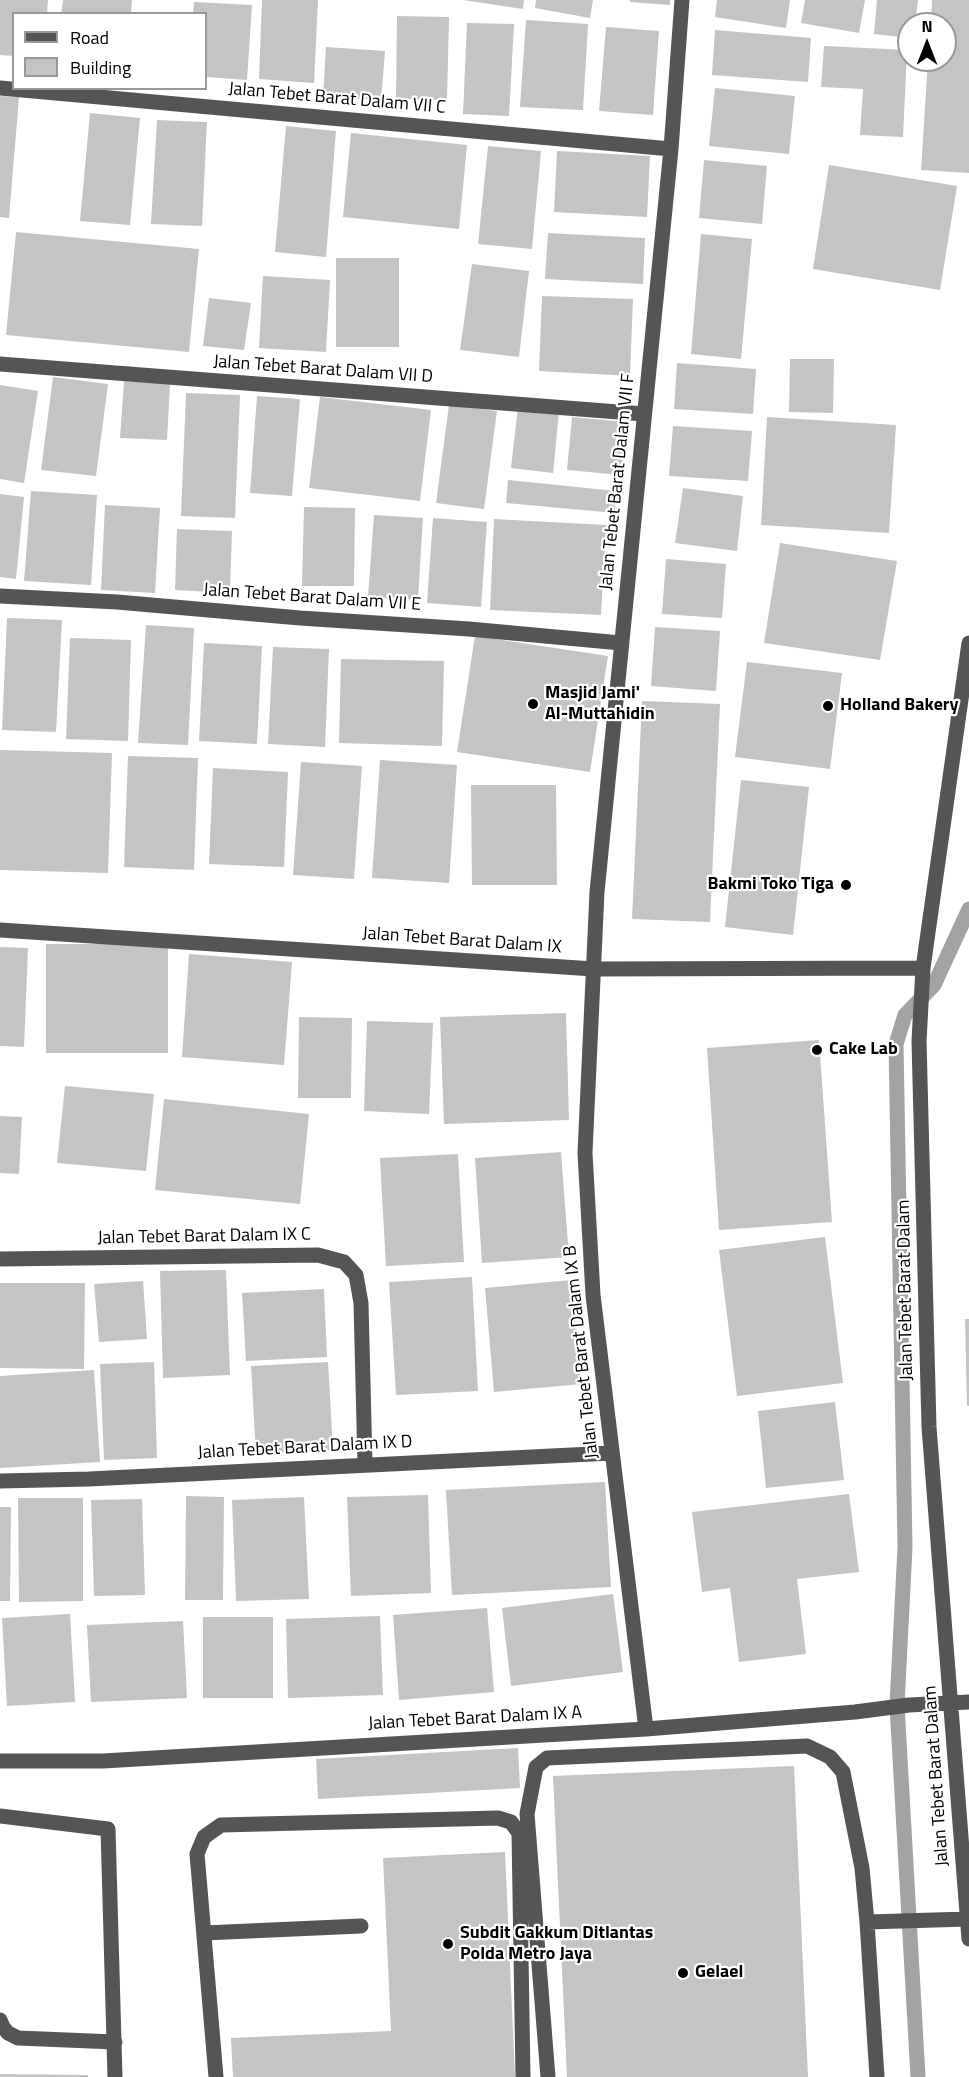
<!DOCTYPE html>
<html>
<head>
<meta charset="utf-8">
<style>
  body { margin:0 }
  #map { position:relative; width:969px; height:2077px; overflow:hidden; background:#fff; font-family:"Titillium Web",sans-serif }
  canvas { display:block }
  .legend { position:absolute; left:12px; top:12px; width:195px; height:78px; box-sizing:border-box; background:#fff; border:2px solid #999; margin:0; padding:8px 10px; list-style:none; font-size:18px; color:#000 }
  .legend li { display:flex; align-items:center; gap:12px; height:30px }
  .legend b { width:30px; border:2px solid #999 }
  .north { position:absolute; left:897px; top:12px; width:60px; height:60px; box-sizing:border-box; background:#fff; border:2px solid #999; border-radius:50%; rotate:0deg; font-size:16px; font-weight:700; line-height:24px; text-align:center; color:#000 }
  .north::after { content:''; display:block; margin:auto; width:21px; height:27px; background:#000; clip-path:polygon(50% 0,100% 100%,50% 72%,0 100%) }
</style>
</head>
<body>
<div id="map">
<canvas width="969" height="2077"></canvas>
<ul class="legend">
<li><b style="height:8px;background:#555"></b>Road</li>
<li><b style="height:16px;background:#c4c4c4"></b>Building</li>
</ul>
<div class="north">N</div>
</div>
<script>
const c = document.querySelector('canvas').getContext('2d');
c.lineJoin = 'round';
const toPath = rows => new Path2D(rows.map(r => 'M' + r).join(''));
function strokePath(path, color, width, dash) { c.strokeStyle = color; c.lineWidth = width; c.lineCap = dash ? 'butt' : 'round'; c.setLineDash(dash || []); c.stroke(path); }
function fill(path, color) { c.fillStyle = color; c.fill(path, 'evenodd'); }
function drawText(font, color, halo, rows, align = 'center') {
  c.font = font + ' "Titillium Web",sans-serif'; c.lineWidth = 4.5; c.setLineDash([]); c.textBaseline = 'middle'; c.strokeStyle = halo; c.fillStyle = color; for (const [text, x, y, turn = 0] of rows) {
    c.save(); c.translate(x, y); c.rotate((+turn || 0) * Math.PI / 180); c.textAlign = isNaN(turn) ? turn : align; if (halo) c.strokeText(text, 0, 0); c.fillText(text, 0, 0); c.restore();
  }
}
const stream = toPath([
  [918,2077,897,1705,905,1547,896,1044,905,1015,934,985,969,909]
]);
const building = toPath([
  [0,0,48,0,47,14,14,14,14,56,0,55],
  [63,0,132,0,131,14,61,14],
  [262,0,318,0,314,83,259,79],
  [463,0,524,0,523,9],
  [536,0,593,0,590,18,535,8],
  [630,0,670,0,670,5,630,2],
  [717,0,790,0,786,28,715,17],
  [805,0,865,0,859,33,801,23],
  [877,0,918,0,915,24,909,24,909,38,874,34],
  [932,0,969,0,969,173,921,170,928,60,945,60,945,24,931,24],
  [194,2,252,5,247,80,206,77,206,14,193,14],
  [397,16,449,17,447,100,396,99],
  [526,20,588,24,583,110,520,107],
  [467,23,514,24,509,116,463,114],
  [606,27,659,31,653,115,599,111],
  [715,30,811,38,808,82,712,75],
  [824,46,907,50,903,137,860,135,863,89,821,87],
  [326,47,385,51,381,100,323,97],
  [715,88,795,96,789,154,709,146],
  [0,96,19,97,9,218,0,217],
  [90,113,140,118,130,225,80,221],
  [157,120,207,122,202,226,151,224],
  [286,126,336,131,326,257,275,252],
  [351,133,467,145,459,229,343,217],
  [488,146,541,151,532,249,478,244],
  [557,151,650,156,647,217,554,212],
  [704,160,767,166,762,224,699,218],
  [829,165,957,186,940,290,813,269],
  [16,232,199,249,189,352,6,335],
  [548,233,645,238,643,284,545,279],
  [701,234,752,239,741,359,691,354],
  [336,258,399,258,399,347,336,347],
  [472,264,529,271,519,357,460,350],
  [263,276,330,280,326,352,259,348],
  [542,296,633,299,630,376,539,371],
  [209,298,251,303,244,350,203,346],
  [790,359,834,359,833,413,789,412],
  [677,363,756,369,753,414,674,409],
  [53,377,108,384,96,476,41,470],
  [124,381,170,384,167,440,120,438],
  [0,385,38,391,24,483,0,479],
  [186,393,240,395,235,518,181,516],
  [257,396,300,399,292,496,250,493],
  [320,397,431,410,420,501,309,488],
  [449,405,497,411,484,509,436,503],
  [518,407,559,412,553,473,511,468],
  [572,417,627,422,621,475,567,470],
  [767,417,896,425,889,533,761,525],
  [673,426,752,431,748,481,669,476],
  [508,480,616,491,615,513,506,503],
  [683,488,743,496,737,551,675,543],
  [31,491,97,495,91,585,24,581],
  [0,494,24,497,16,579,0,577],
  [105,505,160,508,155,593,101,590],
  [304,507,355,508,354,586,302,586],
  [374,515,423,518,418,600,368,597],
  [433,518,487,522,481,607,427,603],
  [494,519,606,525,601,615,490,610],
  [177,529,232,531,230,593,175,590],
  [780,543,897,561,880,660,764,643],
  [666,559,726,564,722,618,662,614],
  [7,618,62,620,56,732,2,730],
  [146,625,194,628,188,745,138,743],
  [655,627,720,631,716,691,651,686],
  [475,636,608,656,590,772,457,752],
  [70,638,131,640,128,741,66,739],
  [204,643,262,646,257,744,199,741],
  [273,647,329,649,325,747,268,744],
  [341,659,444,661,442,746,339,743],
  [747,662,842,673,830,769,735,757],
  [642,701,720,704,710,922,632,919],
  [0,750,112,753,108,873,0,870],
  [128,756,198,758,194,870,124,867],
  [380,760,457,765,449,883,372,878],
  [301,762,362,766,354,879,293,875],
  [213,768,288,772,284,867,209,864],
  [741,780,809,787,793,935,725,927],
  [471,785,556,785,557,885,472,885],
  [46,944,168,944,168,1053,46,1053],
  [0,947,28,948,24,1047,0,1046],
  [189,954,292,962,284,1065,182,1057],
  [566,1013,569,1120,444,1124,440,1017],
  [299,1017,352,1018,351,1098,298,1098],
  [367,1021,433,1023,429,1114,364,1111],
  [819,1040,832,1222,719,1230,707,1048],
  [65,1086,154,1094,146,1171,57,1163],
  [164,1099,309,1114,300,1204,155,1190],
  [0,1116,22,1117,19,1174,0,1173],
  [561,1152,569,1257,482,1263,475,1158],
  [458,1154,464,1262,386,1266,380,1158],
  [825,1237,843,1383,737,1396,719,1250],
  [226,1270,230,1375,163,1378,160,1271],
  [472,1277,478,1391,396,1395,389,1282],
  [571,1280,581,1384,494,1392,485,1288],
  [143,1281,147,1339,99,1342,94,1284],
  [0,1283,85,1283,84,1369,0,1368],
  [324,1289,327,1357,246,1361,242,1293],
  [965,1319,969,1319,969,1406,967,1406],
  [154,1362,157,1458,104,1460,100,1364],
  [328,1362,333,1450,256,1454,251,1366],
  [94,1370,100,1462,0,1468,0,1376],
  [835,1402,844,1480,766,1488,758,1411],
  [605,1482,611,1587,452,1595,446,1490],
  [849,1494,859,1572,797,1579,806,1654,739,1662,730,1588,702,1592,692,1512],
  [428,1495,431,1593,351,1596,347,1497],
  [186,1496,224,1497,223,1600,185,1600],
  [304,1497,309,1599,236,1601,232,1500],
  [18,1498,83,1498,83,1601,19,1602],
  [142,1499,145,1595,94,1596,91,1500],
  [0,1507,11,1507,10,1601,0,1601],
  [613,1594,623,1672,511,1686,502,1608],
  [487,1608,494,1692,399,1700,393,1615],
  [70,1614,75,1702,7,1706,2,1618],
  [380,1616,383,1695,288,1698,286,1619],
  [203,1617,273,1617,273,1698,203,1698],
  [183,1621,187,1698,91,1702,87,1625],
  [518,1748,520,1788,318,1799,316,1759],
  [794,1766,808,2077,567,2077,553,1776],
  [505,1852,515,2077,233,2077,231,2038,391,2031,383,1858],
  [0,2074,88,2075,88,2077,0,2077]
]);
const minor = toPath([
  [0,88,671,149],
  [0,364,644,414],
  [0,596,117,602,300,618,469,629,621,643],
  [969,643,923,968,919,1041,929,1427,969,1939],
  [0,930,594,969,923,968],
  [0,1259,318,1255,344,1262,356,1275,361,1303,365,1464],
  [0,1481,89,1479,612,1453],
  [646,1729,593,1295,585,1153,597,892,671,149,682,0],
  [0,1761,103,1761,646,1729,855,1712,909,1705,969,1702],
  [0,1816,108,1829,115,2077],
  [867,1922,968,1919],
  [204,1933,361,1926],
  [0,2020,3,2027,8,2033,18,2038,115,2042],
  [216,2077,197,1854,204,1837,221,1825,498,1818,511,1822,519,1833,523,2077],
  [548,2077,527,1814,536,1767,547,1758,807,1746,830,1757,843,1772,862,1868,867,1922,877,2077]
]);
const markers = [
  [533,704,6,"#000"],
  [828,706,6,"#000"],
  [846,885,6,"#000"],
  [817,1050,6,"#000"],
  [448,1944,6,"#000"],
  [683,1973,6,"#000"]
];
const streetNames = [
  ["Jalan Tebet Barat Dalam VII C",337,99,5],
  ["Jalan Tebet Barat Dalam VII D",323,370,4],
  ["Jalan Tebet Barat Dalam VII F",618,482,-84],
  ["Jalan Tebet Barat Dalam VII E",312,598,4],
  ["Jalan Tebet Barat Dalam IX",462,941,4],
  ["Jalan Tebet Barat Dalam IX C",204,1237,-1],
  ["Jalan Tebet Barat Dalam",906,1290,-91],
  ["Jalan Tebet Barat Dalam IX B",582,1352,-96],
  ["Jalan Tebet Barat Dalam IX D",305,1448,-3],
  ["Jalan Tebet Barat Dalam IX A",475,1719,-3],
  ["Jalan Tebet Barat Dalam",937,1776,-94]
];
const poiNames = [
  ["Masjid Jami'",545,694],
  ["Al-Muttahidin",545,715],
  ["Holland Bakery",840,706],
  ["Bakmi Toko Tiga",834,885,"right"],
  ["Cake Lab",829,1050],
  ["Subdit Gakkum Ditlantas",460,1934],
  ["Polda Metro Jaya",460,1955],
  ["Gelael",695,1973]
];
strokePath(stream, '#a3a3a3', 15);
fill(building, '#c4c4c4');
strokePath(minor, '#555', 15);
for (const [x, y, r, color] of markers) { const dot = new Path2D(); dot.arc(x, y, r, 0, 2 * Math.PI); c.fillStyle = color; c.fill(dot); strokePath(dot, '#fff', 2); }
drawText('18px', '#000', '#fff', streetNames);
drawText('bold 18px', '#000', '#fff', poiNames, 'left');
</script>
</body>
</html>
